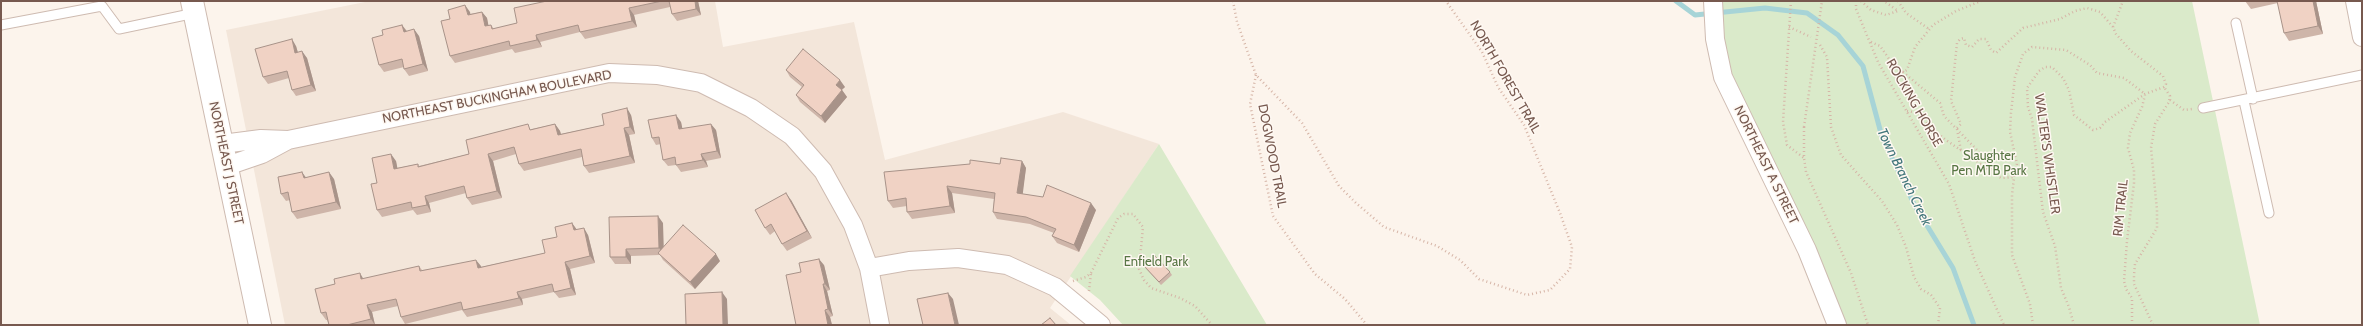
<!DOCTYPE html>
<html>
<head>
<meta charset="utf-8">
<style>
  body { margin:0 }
  #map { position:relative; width:2363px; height:326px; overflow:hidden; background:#fcf4ec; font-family:Cabin,sans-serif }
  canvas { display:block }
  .frame { position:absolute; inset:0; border:2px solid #77594f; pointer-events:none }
</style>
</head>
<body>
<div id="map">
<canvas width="2363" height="326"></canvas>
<div class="frame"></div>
</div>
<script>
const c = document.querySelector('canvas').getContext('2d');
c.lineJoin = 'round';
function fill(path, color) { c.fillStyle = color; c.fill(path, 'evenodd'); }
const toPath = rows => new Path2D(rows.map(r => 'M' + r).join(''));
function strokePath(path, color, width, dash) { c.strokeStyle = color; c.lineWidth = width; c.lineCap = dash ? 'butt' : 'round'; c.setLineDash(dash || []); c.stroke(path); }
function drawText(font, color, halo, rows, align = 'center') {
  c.font = font + ' Cabin,sans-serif'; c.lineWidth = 3; c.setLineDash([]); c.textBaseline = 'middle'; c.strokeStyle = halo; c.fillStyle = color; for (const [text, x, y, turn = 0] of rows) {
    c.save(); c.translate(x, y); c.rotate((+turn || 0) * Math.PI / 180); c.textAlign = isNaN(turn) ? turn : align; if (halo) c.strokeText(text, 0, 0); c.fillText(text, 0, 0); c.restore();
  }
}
const residential = toPath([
  [370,1,715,1,723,47,854,22,885,160,1063,112,1159,144,1050,308,1071,325,285,325,226,30]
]);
const green = toPath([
  [1718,1,2192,1,2260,325,1835,325,1720,57],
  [1159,144,1267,325,1123,325,1100,300,1070,276]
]);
const stream = toPath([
  [1676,1,1695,15,1765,8,1807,13,1838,35,1863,66,1882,137,1915,206,1953,268,1974,325]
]);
const path = toPath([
  [1233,1,1237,22,1256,75,1302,123,1339,186,1356,203,1384,227,1437,246,1460,260,1479,279,1527,295,1550,290,1570,269,1572,247,1560,213,1524,125,1498,87,1482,52,1446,1],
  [1791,1,1783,122,1787,145,1804,158],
  [1856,1,1856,9,1878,62,1949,184,1975,261,2004,325],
  [1861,1,1871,10,1886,15,1898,11,1884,1],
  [1898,1,1906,13,1929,29],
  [1789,27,1811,37],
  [1871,42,1880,46,1894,66,1903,72,1907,70,1915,47,1933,25,1956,11,1981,1],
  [1820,45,1827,57,1831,127,1841,155,1882,201,1897,225,1906,247,1914,277,1921,289,1931,295,1940,308,1938,325],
  [1903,72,1940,103,1944,116,1978,151,1992,171],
  [1256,75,1250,104,1273,216,1315,274,1345,299,1367,325],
  [2170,100,2184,110,2192,109],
  [1907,111,1919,113,1930,127,1946,140,2001,178,2014,177],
  [1804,127,1804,158,1806,172,1851,273,1868,325],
  [1957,128,1961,124,1951,101,1957,43,1960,39,1964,38,1966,45,1972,47,1979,39,1986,39,1991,50,1996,53,2023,28,2060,19,2075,11,2087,8,2100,12,2113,27],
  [1957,129,1961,151],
  [1073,281,1086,277,1091,273,1118,218,1124,214,1133,214,1143,227,1139,269,1144,280,1151,288,1180,298,1195,306,1212,325],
  [1089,291,1091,273],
  [2033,325,2030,304,2012,255,2012,195,2015,169,2017,164,2010,132,2011,113,2015,77,2023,54,2032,47,2066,50,2090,65,2097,73,2124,78,2145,94],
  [2074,325,2069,307,2061,288,2055,246,2043,212,2032,119,2028,107,2027,88,2039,71,2045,67,2052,67,2063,78,2069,90,2074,115,2093,130,2100,128,2105,122,2145,94,2164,87,2166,84,2163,76,2131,51,2116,34,2113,27,2123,1],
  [2132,325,2132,298,2126,289,2124,281,2127,241,2134,183,2134,170,2128,148,2130,133,2142,107,2145,95],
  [2153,325,2134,284,2134,275,2135,264,2157,228,2157,210,2151,148,2155,124,2169,102,2170,96,2164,87]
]);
const service = toPath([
  [2236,23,2253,99],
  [1,25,102,6,119,29,195,13],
  [2244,101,2269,213],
  [2203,108,2362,75]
]);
const minor = toPath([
  [1713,1,1715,39,1723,77,1807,250,1837,325],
  [2355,1,2362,37],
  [222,144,261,139,288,140],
  [227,166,262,154,288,140,609,73,657,75,701,83,751,108,792,136,823,171,853,225,869,268,880,325],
  [869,268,909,261,958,258,1007,265,1055,287,1101,325]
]);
const tertiary = toPath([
  [192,1,260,325]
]);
const pathBridge = toPath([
  [1804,127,1822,1]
]);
const wall = toPath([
  [547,1,698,1,701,15,677,21,672,14,670,7,634,15,637,27,585,39,580,32,540,42,542,47,515,53,512,49,455,63,450,56,450,19,470,12,470,14,482,12,487,18,488,25,491,25,494,29,517,23],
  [2245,1,2316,1,2323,34,2289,41,2284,33,2278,3,2251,9],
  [402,25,407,31,419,36,428,71,409,76,404,69,404,67,384,72,379,65,383,35],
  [296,46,298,53,307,58,316,91,296,96,292,90,289,78,268,84,263,77],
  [786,70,845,87,842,90,847,97,825,123,800,102,796,95,802,87,790,77],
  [631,115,635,134,629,135,635,163,589,173,584,166,582,157,524,171,519,164,516,154,493,161,502,198,472,205,467,198,466,193,429,203,431,212,417,215,413,210,382,217,377,210,377,183,396,161,397,168,418,164,419,166,469,154,532,129,555,124,560,131,561,134,604,125],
  [681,122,682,129,716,130,721,158,706,161,708,167,681,172,676,165,668,166,663,160,661,144,656,145,652,138],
  [1022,161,1026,168,1022,194,1096,210,1079,252,1057,243,1052,236,1054,233,1030,224,997,219,993,212,994,199,952,193,955,213,912,219,907,212,907,206,893,208,888,201,970,164,1000,164],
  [306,177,334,179,341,209,297,219,292,212,290,200,286,201,281,194],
  [791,200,812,238,787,251,782,244,775,231,770,235,765,228],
  [572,223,577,230,588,235,595,263,570,269,576,295,559,298,554,292,522,299,523,305,500,310,467,317,462,310,405,324,401,317,398,306,372,312,375,325,329,325,327,320,326,320,321,313,419,266,422,270,481,266,481,267,545,253,557,237],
  [663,223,663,247,720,261,695,289,663,260,660,255,631,256,631,264,615,264,610,257],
  [824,265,830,290,827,291,833,316,830,317,832,325,796,325,801,272],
  [1144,266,1170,272,1172,275,1161,285]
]);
const shadedWall = toPath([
  [695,1,698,1,701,15,696,9],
  [2313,1,2316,1,2323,34,2318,26],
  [465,5,470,12,472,22,468,15],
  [629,8,634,15,637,27,632,21],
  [482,12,487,18,490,33,485,26],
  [402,25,407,32,404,32],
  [414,29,419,36,428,71,423,64],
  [536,35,540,42,542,47,537,40],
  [292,39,296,46,300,60,295,53],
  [302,51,307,58,316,91,311,85],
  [840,80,845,87,840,91,836,85],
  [842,90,847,97,825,123,821,116],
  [627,108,631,115,635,134,630,127],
  [676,115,681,122,684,136,679,129],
  [555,124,560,131,563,142,558,135],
  [711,124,716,130,721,158,717,151],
  [624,128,629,135,635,163,630,156],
  [391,154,396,161,399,176,394,169],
  [488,154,493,161,502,198,497,191],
  [701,154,706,161,708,167,703,160],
  [1022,161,1026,168,1022,200,1017,193],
  [302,172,307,179,304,178],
  [329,172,334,179,341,209,336,202],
  [947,186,952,193,955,213,950,206],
  [786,193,791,200,812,238,807,231],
  [425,196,429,203,431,212,427,205],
  [1091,203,1096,210,1079,252,1074,245],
  [658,216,663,223,664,255,659,248],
  [572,223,577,230,574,230],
  [584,228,588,235,595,263,590,256],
  [626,249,631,256,631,264,626,257],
  [716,254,720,261,695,289,690,282],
  [819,259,824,265,830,290,825,284],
  [476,260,481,266,483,275,478,268],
  [565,262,570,269,576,295,571,288],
  [360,273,364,280,361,279],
  [823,284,827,291,833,316,828,309],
  [517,292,522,299,523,305,519,298],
  [722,292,727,299,728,325,723,325],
  [948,293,953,299,959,325,955,325],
  [367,305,372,312,375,325,371,319],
  [825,310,830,317,832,325,828,325]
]);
const building = toPath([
  [547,1,662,1,629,8,632,21,580,32,578,25,536,35,537,40,510,46,509,41,450,56,441,21,450,19,448,10,465,5,468,15,482,12,485,26,491,25,492,29,517,23,514,8,547,1],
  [669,1,695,1,696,9,672,14,669,1],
  [2277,1,2313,1,2318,26,2284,33,2277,1],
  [402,25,404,32,414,29,423,64,404,69,402,59,379,65,372,38,383,35,382,30,402,25],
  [292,39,295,53,302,51,311,85,292,90,287,71,263,77,255,49,292,39],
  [803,49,840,80,836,85,842,90,821,116,796,95,804,85,786,70,803,49],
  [627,108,630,127,624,128,630,156,584,166,581,149,519,164,514,147,488,154,497,191,467,198,464,186,425,196,427,205,412,208,411,202,377,210,371,184,377,183,372,158,391,154,394,169,418,164,418,167,469,154,466,140,528,124,530,130,555,124,558,135,604,125,602,114,627,108],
  [676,115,679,129,711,124,717,151,701,154,703,160,676,165,675,157,663,160,659,137,652,138,648,120,676,115],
  [1001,158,1022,161,1017,193,1043,197,1047,185,1091,203,1074,245,1052,236,1056,229,1026,217,993,212,995,193,947,186,950,206,907,212,906,198,888,201,884,172,970,164,970,160,1000,164,1001,158],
  [302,172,304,178,329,172,336,202,292,212,288,192,281,194,278,177,302,172],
  [786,193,807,231,782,244,771,224,765,228,755,210,786,193],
  [658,216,659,248,626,249,626,257,610,257,609,217,658,216],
  [572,223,574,230,584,228,590,256,565,262,571,288,554,292,552,284,517,292,519,298,496,303,463,310,461,302,401,317,396,299,367,305,371,319,347,325,329,325,326,312,321,313,315,289,335,284,334,279,360,273,361,279,419,266,420,271,476,260,478,268,545,253,542,240,557,237,555,227,572,223],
  [683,225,716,254,690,282,658,253,683,225],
  [1155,256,1170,272,1159,282,1144,266,1155,256],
  [819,259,825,284,823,284,828,309,825,310,828,325,796,325,786,275,801,272,799,263,819,259],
  [722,292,723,325,686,325,685,294,722,292],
  [948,293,955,325,921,325,923,325,917,299,948,293],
  [1050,318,1056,325,1041,325,1050,318]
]);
const streetNames = [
  ["NORTH FOREST TRAIL",1505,77,60],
  ["NORTHEAST BUCKINGHAM BOULEVARD",497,97,-11],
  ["ROCKING HORSE",1914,103,60],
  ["WALTER'S WHISTLER",2047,154,82],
  ["DOGWOOD TRAIL",1272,156,79],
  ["NORTHEAST J STREET",226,163,78],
  ["NORTHEAST A STREET",1766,165,64],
  ["RIM TRAIL",2121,208,-84]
];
const parkNames = [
  ["Slaughter",1989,156],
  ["Pen MTB Park",1989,171],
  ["Enfield Park",1156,262]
];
const waterNames = [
  ["Town Branch Creek",1904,177,64]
];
fill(residential, '#f3e6da');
fill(green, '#daeaca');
strokePath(stream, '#a7d4d7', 5);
strokePath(service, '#cebbb1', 11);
strokePath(minor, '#cebbb1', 20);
strokePath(tertiary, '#cebbb1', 24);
strokePath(path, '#d6b5a7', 2.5, [1, 3]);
strokePath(service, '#fff', 9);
strokePath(minor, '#fff', 18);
strokePath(tertiary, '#fff', 22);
strokePath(pathBridge, '#d6b5a7', 2.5, [1, 3]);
fill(wall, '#ceb5a9');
fill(shadedWall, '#a89389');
fill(building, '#f0d2c4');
strokePath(building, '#a89389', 1);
drawText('13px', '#77594f', '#fef8f2', streetNames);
drawText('13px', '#587644', '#fef8f2', parkNames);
drawText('italic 14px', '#42767b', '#fef8f2', waterNames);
</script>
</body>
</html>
